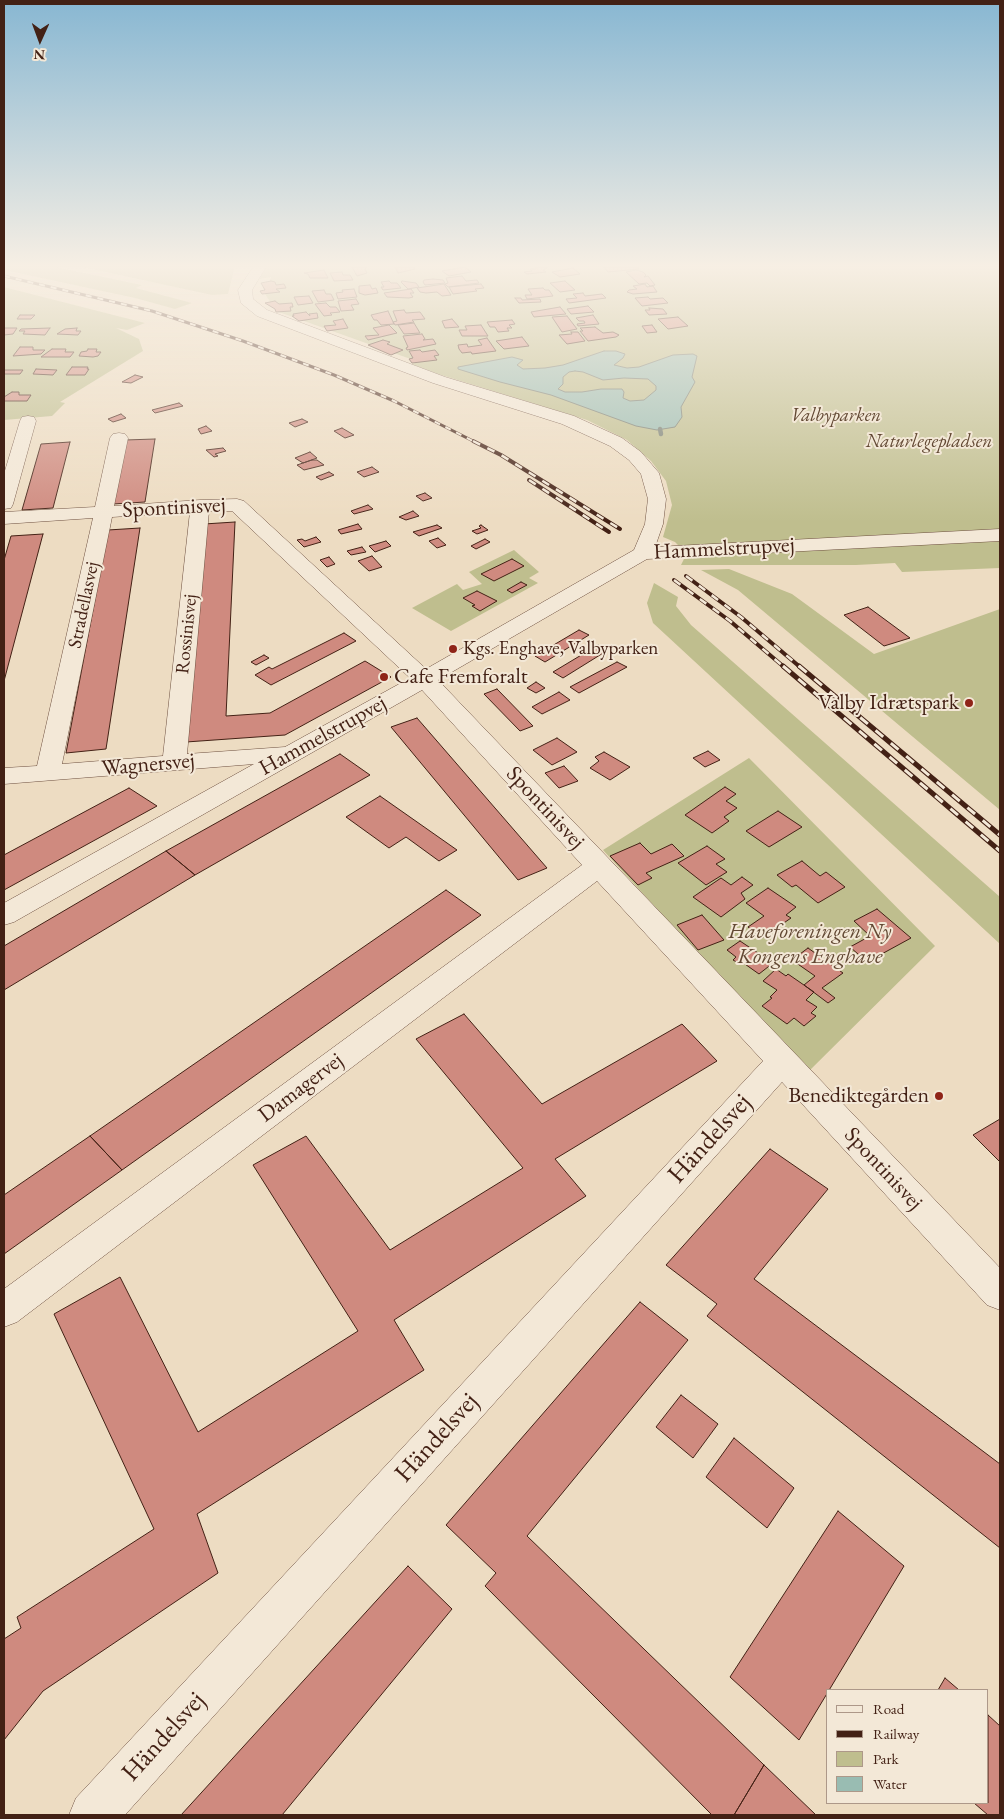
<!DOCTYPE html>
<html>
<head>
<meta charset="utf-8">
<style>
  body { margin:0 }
  #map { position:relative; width:1004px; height:1819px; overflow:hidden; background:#eddcc2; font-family:"EB Garamond",serif }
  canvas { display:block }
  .frame { position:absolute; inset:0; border:5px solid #432115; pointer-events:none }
  .legend { position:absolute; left:826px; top:1689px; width:162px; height:115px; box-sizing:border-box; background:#f3e8d7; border:1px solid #ad9889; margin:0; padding:6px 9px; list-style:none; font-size:15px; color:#432115 }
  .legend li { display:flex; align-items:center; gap:10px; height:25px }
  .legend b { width:25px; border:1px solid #ad9889 }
  .north { position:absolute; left:15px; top:15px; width:50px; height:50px; -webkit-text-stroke:4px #f3e8d7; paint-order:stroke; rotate:182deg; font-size:14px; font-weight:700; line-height:20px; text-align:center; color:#432115 }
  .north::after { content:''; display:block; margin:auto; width:18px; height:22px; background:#432115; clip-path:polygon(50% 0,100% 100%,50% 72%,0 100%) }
</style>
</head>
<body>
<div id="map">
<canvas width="1004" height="1819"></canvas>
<div class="frame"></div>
<ul class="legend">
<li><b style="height:6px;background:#f3e8d7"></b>Road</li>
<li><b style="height:6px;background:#432115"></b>Railway</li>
<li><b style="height:14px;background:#bfbe8e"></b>Park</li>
<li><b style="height:14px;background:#99bcb2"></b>Water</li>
</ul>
<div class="north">N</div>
</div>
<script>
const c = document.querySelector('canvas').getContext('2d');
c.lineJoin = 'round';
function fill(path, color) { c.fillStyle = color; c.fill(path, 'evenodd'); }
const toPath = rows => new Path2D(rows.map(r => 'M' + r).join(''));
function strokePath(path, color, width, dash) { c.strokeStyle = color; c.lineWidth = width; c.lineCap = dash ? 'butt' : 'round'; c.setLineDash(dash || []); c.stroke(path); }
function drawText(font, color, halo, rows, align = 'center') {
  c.font = font + ' "EB Garamond",serif'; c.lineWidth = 4; c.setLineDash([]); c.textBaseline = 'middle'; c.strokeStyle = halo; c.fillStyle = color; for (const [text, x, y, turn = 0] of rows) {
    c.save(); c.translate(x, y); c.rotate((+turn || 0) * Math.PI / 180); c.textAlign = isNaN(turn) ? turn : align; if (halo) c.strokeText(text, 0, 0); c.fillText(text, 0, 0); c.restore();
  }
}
const green = toPath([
  [4,267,56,267,142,285,136,288,192,303,175,309,135,298,4,270],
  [82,267,235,267,228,294,212,295],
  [263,267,1000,267,1000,568,902,572,895,563,856,565,681,565,685,557,681,548,675,542,663,537,672,505,666,481,651,461,627,440,587,420,438,374,411,364,419,362,276,311,265,294,271,277,260,279],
  [4,287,145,323,127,330,116,328,139,339,143,351,60,402,65,403,52,416,4,420],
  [514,550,539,572,529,578,538,583,451,631,412,608,457,584,463,590,482,584,469,572],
  [729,569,792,594,874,654,1000,609,1000,810,738,590,701,570],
  [654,583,678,597,676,606,691,625,1000,897,1000,944,653,623,647,603],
  [749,758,935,946,807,1073,603,850]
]);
const water = toPath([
  [604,351,616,351,625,354,623,358,614,365,627,368,639,367,673,355,693,354,697,356,692,377,695,382,681,407,682,417,675,427,657,430,636,426,551,395,500,382,458,369,458,367,512,357,523,360,517,365,523,369,545,368,563,365,604,351],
  [575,371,583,372,603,380,624,378,648,379,656,386,656,390,644,400,630,401,623,398,624,392,622,389,601,389,582,392,565,392,558,389,563,384,563,377,569,372,575,371]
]);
const stream = toPath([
  [660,429,661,434]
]);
const building = toPath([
  [352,267,367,267,365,269,367,273,357,276,352,267],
  [395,267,414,267,415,269,398,273,395,267],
  [465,267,471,272,449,276,442,271,465,267],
  [535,267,547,267,547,268,543,270,546,272,527,274,524,272,532,271,530,269,536,269,535,267],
  [604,267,638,267,639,269,608,272,604,267],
  [573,268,580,274,560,277,552,272,573,268],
  [324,270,328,278,310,278,308,274,304,273,324,270],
  [636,270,643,272,646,275,644,277,648,276,655,285,650,286,647,283,639,284,626,272,636,270],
  [342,272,343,275,350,275,353,280,334,281,330,273,342,272],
  [462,276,466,281,477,280,479,283,448,287,445,284,448,283,446,278,462,276],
  [433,279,443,280,445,283,425,285,423,282,424,280,433,279],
  [271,281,275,282,276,285,284,284,286,288,276,289,280,292,262,294,260,291,265,290,261,283,271,281],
  [389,281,391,283,397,283,401,288,383,290,381,287,384,287,381,282,389,281],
  [402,281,416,283,419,287,408,289,401,282,402,281],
  [565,281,575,290,560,292,550,283,565,281],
  [444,284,451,295,442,296,437,292,426,293,420,292,417,288,444,284],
  [481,284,484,288,475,289,477,291,453,294,449,287,481,284],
  [645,284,647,287,653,286,657,292,633,294,627,292,629,290,637,289,633,286,645,284],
  [370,285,372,289,376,288,378,293,365,295,359,293,359,286,370,285],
  [543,288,545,290,549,290,553,296,527,299,525,295,532,295,528,289,543,288],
  [354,289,357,297,338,299,336,293,343,292,342,290,354,289],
  [411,289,414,293,410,293,413,297,409,298,387,297,384,293,411,289],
  [324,290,326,294,331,294,334,300,318,302,312,291,324,290],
  [583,293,585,296,602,294,606,298,569,303,566,299,577,298,573,294,583,293],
  [309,296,313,303,298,305,294,297,309,296],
  [648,297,650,299,663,298,668,303,642,306,635,298,648,297],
  [515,298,521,298,522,300,540,299,541,302,519,303,515,298],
  [356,299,359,304,351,305,354,310,341,311,338,301,356,299],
  [275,301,279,304,292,303,293,307,290,307,291,311,276,312,275,309,265,303,275,301],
  [326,303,330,307,336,307,340,312,330,313,332,315,324,316,315,304,326,303],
  [588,306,594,312,571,314,567,309,588,306],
  [560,307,566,314,534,317,531,312,560,307],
  [649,308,663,309,667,314,649,315,645,310,650,310,649,308],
  [404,310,406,313,420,312,425,319,412,320,414,322,395,325,393,322,397,321,393,311,404,310],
  [388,311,394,324,381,325,377,320,374,320,371,315,388,311],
  [306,312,310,316,309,314,317,313,318,318,299,321,292,316,294,316,293,314,306,312],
  [20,315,35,315,31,319,17,319,20,315],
  [593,315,599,324,578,326,577,324,585,323,584,321,579,321,576,318,593,315],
  [567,316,577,329,562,332,552,317,567,316],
  [678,317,688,326,668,329,658,319,678,317],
  [343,319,348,328,327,331,324,326,336,325,333,321,343,319],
  [452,319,459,327,445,328,442,321,452,319],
  [512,320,515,324,509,325,512,328,507,328,509,331,498,332,495,327,490,327,487,322,512,320],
  [414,323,420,333,404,334,398,325,414,323],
  [389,325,397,333,368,340,365,336,379,335,373,328,389,325],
  [481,325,488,336,462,336,459,330,467,330,465,326,481,325],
  [652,325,657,332,647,333,642,326,652,325],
  [595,327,603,333,613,332,619,335,616,337,588,341,580,331,583,331,580,328,595,327],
  [4,328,17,328,13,334,4,335,4,328],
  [50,328,45,335,23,334,25,331,19,331,21,329,50,328],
  [77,328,76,331,81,331,78,335,57,334,65,329,77,328],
  [571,332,578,332,585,341,567,344,559,335,572,334,571,332],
  [422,334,425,339,423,340,433,339,436,344,407,350,406,348,408,347,403,336,422,334],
  [522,337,529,346,504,349,496,341,522,337],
  [487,338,496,351,472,354,471,352,462,353,459,349,458,345,467,344,468,347,482,345,478,340,487,338],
  [383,340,390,342,387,344,403,350,391,355,368,345,383,340],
  [20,347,33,347,33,350,45,350,41,354,13,356,20,347],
  [52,349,66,349,65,352,74,352,70,357,41,357,52,349],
  [88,349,97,349,96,352,101,352,98,356,93,357,79,356,81,352,87,351,88,349],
  [420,350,422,352,435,350,439,355,434,356,437,360,412,363,409,359,413,358,409,351,420,350],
  [72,367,88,367,87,369,89,369,85,375,66,375,72,367],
  [36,369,57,370,53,375,33,374,36,369],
  [4,370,23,370,20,374,4,374,4,370],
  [135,375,143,377,131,383,122,382,135,375],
  [12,392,19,392,19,395,31,395,27,401,4,401,4,397,12,392],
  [179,403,183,406,155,413,152,410,179,403],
  [121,414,126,418,113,422,108,419,121,414],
  [302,419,308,422,295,427,289,423,302,419],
  [206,426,212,431,201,434,198,429,206,426],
  [342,428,354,435,345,438,334,431,342,428],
  [155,439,145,502,113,504,125,440,155,439],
  [70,442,53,508,22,510,41,444,70,442],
  [223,448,226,451,215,454,218,456,214,457,206,450,223,448],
  [310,452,317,458,303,463,295,458,310,452],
  [312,460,317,460,324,465,304,470,297,465,312,460],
  [372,467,379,472,364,477,357,472,372,467],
  [329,472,334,475,321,480,316,477,329,472],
  [425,493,432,498,423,501,416,496,425,493],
  [368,505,373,509,354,514,351,511,368,505],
  [413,511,419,516,406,520,399,517,413,511],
  [235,522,226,716,270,713,365,661,391,677,285,735,186,742,204,524,235,522],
  [358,524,362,529,341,534,338,530,358,524],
  [437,525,442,528,419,536,413,532,437,525],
  [481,525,488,530,477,534,472,531,481,528,479,526,481,525],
  [140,528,106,749,66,753,108,530,140,528],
  [43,534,4,681,4,560,11,536,43,534],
  [316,537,321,542,304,547,297,540,302,539,305,541,316,537],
  [438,538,446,545,437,548,429,541,438,538],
  [485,539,490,542,476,549,471,546,485,539],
  [386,541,391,546,375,552,369,546,386,541],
  [362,547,366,552,351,555,347,551,362,547],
  [372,556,382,567,369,571,358,561,372,556],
  [329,557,335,564,327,567,320,560,329,557],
  [512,559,524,566,494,581,481,574,512,559],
  [521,582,527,585,512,593,507,590,521,582],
  [477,591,497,601,480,611,472,606,475,605,463,598,477,591],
  [868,607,910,638,884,646,844,615,868,607],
  [579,630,589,635,545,662,535,656,579,630],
  [344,633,356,641,271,685,255,675,269,667,272,669,344,633],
  [598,645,608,650,563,678,553,672,598,645],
  [264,655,269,658,256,665,251,662,264,655],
  [617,662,627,667,579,693,570,687,617,662],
  [536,682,545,688,536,693,527,688,536,682],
  [497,689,533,726,520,731,484,694,497,689],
  [559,692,570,700,542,714,532,707,559,692],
  [417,718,547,868,518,880,391,727,417,718],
  [557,738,577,752,552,765,533,750,557,738],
  [708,751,720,760,705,767,693,758,708,751],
  [604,752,630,767,610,780,590,768,599,761,595,757,604,752],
  [340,754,370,775,195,875,166,851,340,754],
  [564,766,578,781,559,788,545,773,564,766],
  [725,787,736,794,726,801,737,808,724,817,729,821,712,833,685,815,725,787],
  [129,788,157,806,4,890,4,855,129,788],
  [380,796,457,850,439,861,406,837,389,848,346,817,380,796],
  [778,811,802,827,769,847,746,831,778,811],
  [640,843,651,854,672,844,684,856,646,873,652,878,638,885,610,856,640,843],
  [707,846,725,859,716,864,727,872,706,885,678,863,707,846],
  [166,851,195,875,4,990,4,946,166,851],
  [802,861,820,876,826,872,845,887,818,903,796,885,792,887,777,875,802,861],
  [742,877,753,885,741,893,745,899,721,917,693,897,721,878,731,885,742,877],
  [768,888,796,907,786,915,791,918,762,938,748,927,764,916,746,903,768,888],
  [446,890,481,915,122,1170,90,1136,446,890],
  [877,909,911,938,867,962,850,947,870,936,854,921,877,909],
  [702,915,724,940,698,950,677,925,702,915],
  [740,941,773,963,759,974,742,962,740,964,733,960,736,957,727,950,740,941],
  [808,948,843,973,822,988,835,998,828,1003,804,985,815,976,792,960,808,948],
  [776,969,786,976,788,974,814,992,806,1000,817,1007,811,1013,816,1016,804,1026,794,1018,787,1024,762,1006,772,998,770,997,777,990,763,981,776,969],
  [464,1014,542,1104,682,1024,717,1061,555,1159,586,1196,394,1320,424,1370,197,1514,218,1573,43,1691,4,1740,4,1639,21,1628,17,1617,154,1529,54,1314,120,1277,198,1432,358,1331,253,1165,306,1136,390,1250,523,1168,416,1039,464,1014],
  [1000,1119,1000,1162,973,1135,1000,1119],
  [90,1136,122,1170,4,1254,4,1195,90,1136],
  [770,1149,828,1189,754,1279,1000,1464,1000,1548,707,1316,717,1304,666,1265,770,1149],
  [640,1302,688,1340,527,1536,764,1765,734,1815,712,1815,485,1586,496,1573,446,1525,640,1302],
  [681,1395,718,1424,693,1458,656,1427,681,1395],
  [734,1438,794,1488,767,1528,706,1477,734,1438],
  [838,1511,904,1566,799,1740,730,1677,838,1511],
  [408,1566,452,1609,282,1815,181,1815,408,1566],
  [945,1678,959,1690,938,1690,945,1678],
  [988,1715,1000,1726,1000,1815,988,1815,974,1803,988,1803,988,1715],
  [764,1765,816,1815,734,1815,764,1765]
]);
const minor = toPath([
  [253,267,266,267,252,290,253,299,267,310,445,377,574,416,622,438,641,452,659,473,666,499,663,524,655,547,1000,529,1000,541,647,559,438,680,1000,1268,1000,1310,987,1305,782,1082,125,1815,69,1815,76,1798,763,1061,597,881,17,1322,4,1327,4,1289,582,865,422,690,14,922,4,925,4,903,254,764,4,784,4,768,37,766,93,518,4,524,4,512,95,507,110,438,113,434,119,433,125,434,128,438,114,506,200,500,237,499,244,501,426,669,634,550,645,524,648,499,641,474,629,460,610,446,562,424,433,383,257,316,241,303,238,290,253,267],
  [209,511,232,511,410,678,285,747,187,754,209,511],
  [190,512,163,756,62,764,112,517,190,512],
  [28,416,34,417,36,421,13,504,11,508,4,509,4,474,20,421,22,417,28,416]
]);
const railFar2 = toPath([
  [4,276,152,311,243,341,334,375,394,401,475,442]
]);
const railFar1 = toPath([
  [473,441,501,455,620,529],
  [529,480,609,532],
  [686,576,741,617,800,667],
  [674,580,730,621,784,667]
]);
const rail = toPath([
  [783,666,1000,851],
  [799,666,1000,835]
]);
const markers = [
  [453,649,5,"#8f2418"],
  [384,677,5,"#8f2418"],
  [969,703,5,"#8f2418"],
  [939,1096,5,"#8f2418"]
];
const farParknames = [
  ["Valbyparken",836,416],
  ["Naturlegepladsen",929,442]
];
const farStreetnames = [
  ["Stradellasvej",84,605,-78],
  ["Rossinisvej",187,634,-84]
];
const farPoinames = [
  ["Kgs. Enghave, Valbyparken",463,649]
];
const streetNames = [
  ["Spontinisvej",174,508,-3],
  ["Hammelstrupvej",724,549,-3],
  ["Hammelstrupvej",323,736,-29],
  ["Wagnersvej",148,765,-5],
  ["Spontinisvej",545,808,47],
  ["Damagervej",301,1088,-37],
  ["Spontinisvej",883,1169,47]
];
const poiNames = [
  ["Cafe Fremforalt",394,677,"left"],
  ["Valby Idrætspark",959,703],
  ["Benediktegården",929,1096]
];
const parkNames = [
  ["Haveforeningen Ny",810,932],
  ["Kongens Enghave",810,957]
];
const nearStreetnames = [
  ["Händelsvej",710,1139,-48],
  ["Händelsvej",437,1438,-48],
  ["Händelsvej",164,1737,-48]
];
fill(green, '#bfbe8e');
fill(water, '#99bcb2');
strokePath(water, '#777e73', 1);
strokePath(stream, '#777e73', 4.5);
fill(building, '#cf8a7f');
strokePath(building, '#432115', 1);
strokePath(minor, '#6e5040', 1);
fill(minor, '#f3e8d7');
strokePath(railFar2, '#432115', 3);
strokePath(railFar1, '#432115', 4);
strokePath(rail, '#432115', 5);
strokePath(railFar2, '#f3e8d7', 2, [6]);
strokePath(railFar1, '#f3e8d7', 2.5, [8]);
strokePath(rail, '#f3e8d7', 3, [10]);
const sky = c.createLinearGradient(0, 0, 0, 522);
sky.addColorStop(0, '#88b7d2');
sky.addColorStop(0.51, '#f7efe4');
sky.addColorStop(1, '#f7efe400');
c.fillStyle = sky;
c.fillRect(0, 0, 1004, 522);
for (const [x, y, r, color] of markers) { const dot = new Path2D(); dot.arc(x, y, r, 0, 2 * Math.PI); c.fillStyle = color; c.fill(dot); strokePath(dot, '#f3e8d7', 2); }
drawText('italic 19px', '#624833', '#f3e8d7', farParknames);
drawText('19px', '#432115', '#f3e8d7', farStreetnames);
drawText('19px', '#432115', '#f3e8d7', farPoinames, 'left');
drawText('22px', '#432115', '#f3e8d7', streetNames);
drawText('22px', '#432115', '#f3e8d7', poiNames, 'right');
drawText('italic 22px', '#624833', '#f3e8d7', parkNames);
drawText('26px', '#432115', '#f3e8d7', nearStreetnames);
</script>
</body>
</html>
